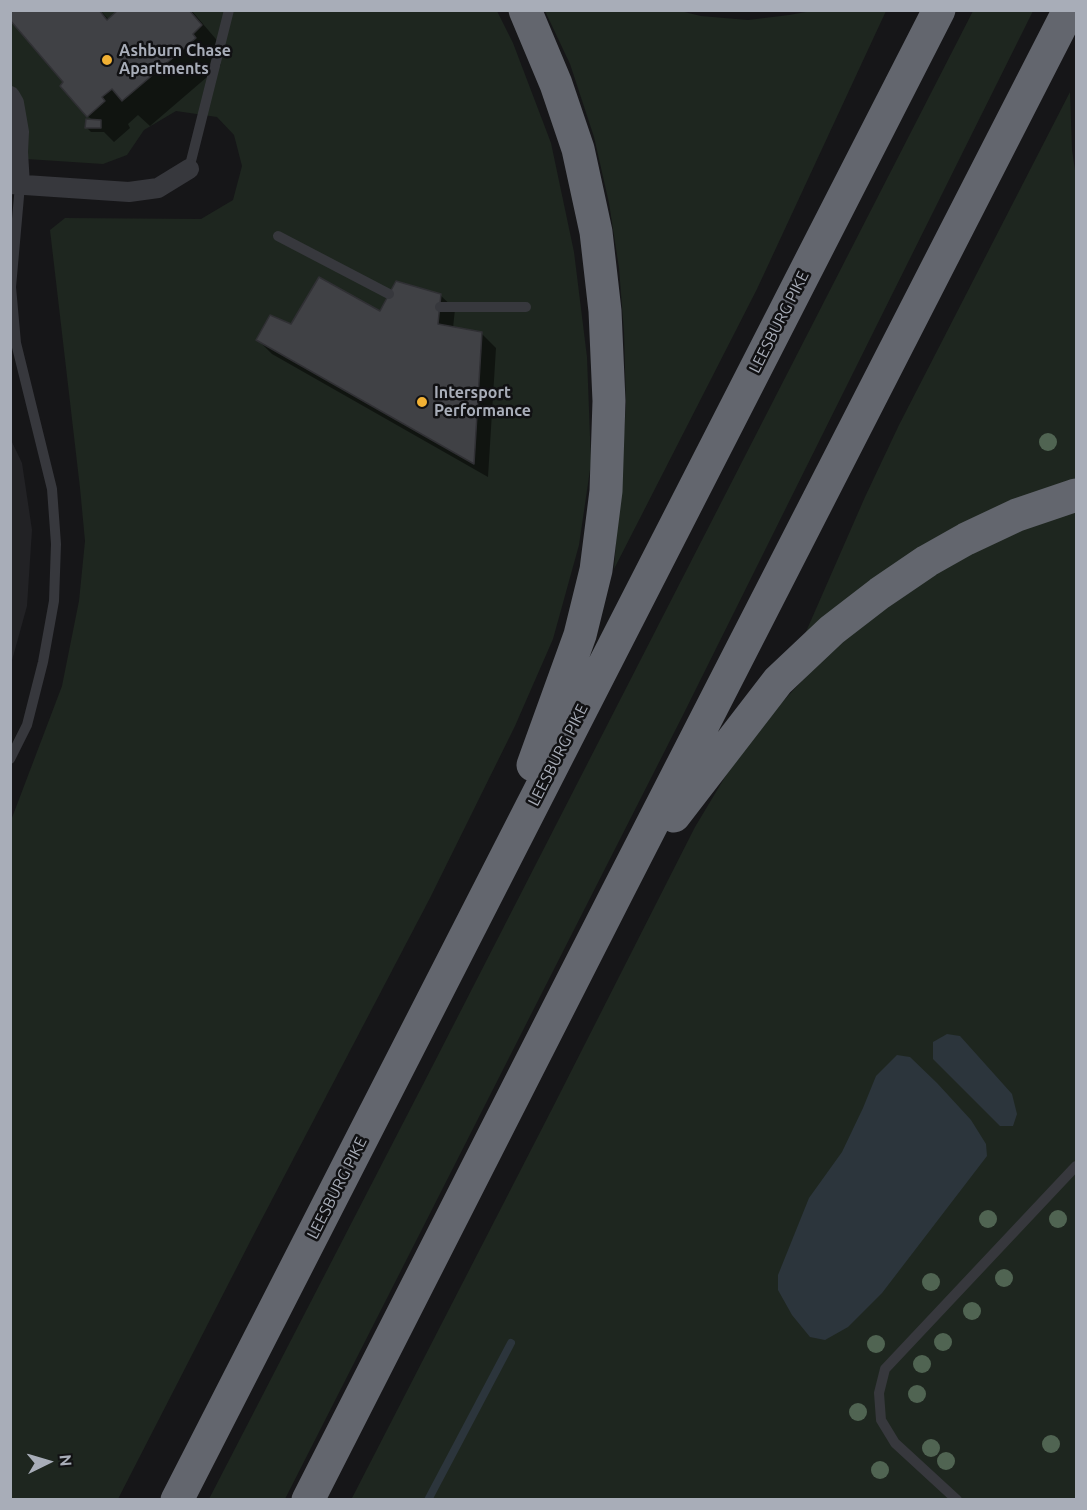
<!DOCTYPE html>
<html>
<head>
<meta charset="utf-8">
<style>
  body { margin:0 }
  #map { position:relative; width:1087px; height:1510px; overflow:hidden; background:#161618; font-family:Ubuntu,sans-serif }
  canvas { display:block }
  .frame { position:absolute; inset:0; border:12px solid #a8adb8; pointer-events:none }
  .north { position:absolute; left:18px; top:1432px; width:60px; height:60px; -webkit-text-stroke:4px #111113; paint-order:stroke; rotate:85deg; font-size:16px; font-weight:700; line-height:24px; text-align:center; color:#a8adb8 }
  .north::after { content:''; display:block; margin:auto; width:21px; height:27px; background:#a8adb8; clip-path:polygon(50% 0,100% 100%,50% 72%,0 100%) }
</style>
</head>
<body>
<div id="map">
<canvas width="1087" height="1510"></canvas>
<div class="frame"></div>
<div class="north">N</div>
</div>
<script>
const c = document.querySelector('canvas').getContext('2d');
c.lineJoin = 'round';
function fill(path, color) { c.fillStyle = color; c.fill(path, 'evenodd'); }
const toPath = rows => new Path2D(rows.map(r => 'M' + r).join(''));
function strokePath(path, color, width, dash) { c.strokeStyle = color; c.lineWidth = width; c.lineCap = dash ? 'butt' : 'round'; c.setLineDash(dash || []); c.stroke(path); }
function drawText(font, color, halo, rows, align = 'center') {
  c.font = font + ' Ubuntu,sans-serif'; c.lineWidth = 5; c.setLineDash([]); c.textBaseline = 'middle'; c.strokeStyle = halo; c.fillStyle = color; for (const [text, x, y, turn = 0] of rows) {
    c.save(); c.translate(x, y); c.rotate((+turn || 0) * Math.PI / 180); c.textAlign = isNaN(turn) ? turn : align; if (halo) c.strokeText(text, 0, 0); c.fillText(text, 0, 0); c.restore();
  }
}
const built = toPath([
  [11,440,22,463,32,530,27,606,11,664]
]);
const green = toPath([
  [676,10,701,16,748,20,789,15,812,11,886,11,757,289,614,569,626,405,624,332,619,268,609,203,594,137,570,64,545,11],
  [11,11,497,11,513,43,551,143,574,252,587,357,591,463,579,545,553,639,515,726,430,898,254,1234,118,1499,11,1499,10,823,62,686,79,601,85,541,80,488,50,230,65,218,201,219,233,200,242,166,234,135,217,117,176,111,144,130,127,155,103,164,11,158],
  [973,11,1033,11,682,717,285,1499,209,1499,433,1065],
  [1070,92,1072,150,1076,177,1076,486,805,634,865,497,899,425],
  [1076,507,1076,1499,351,1500,552,1109,695,827,749,737,840,641,974,547]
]);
const water = toPath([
  [947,1034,960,1036,1012,1094,1017,1114,1013,1126,1000,1126,933,1059,933,1042],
  [897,1055,910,1057,937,1083,971,1120,986,1144,987,1156,882,1293,848,1327,825,1340,810,1337,792,1315,778,1290,778,1275,809,1198,842,1152,863,1108,876,1076]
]);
const shadow = toPath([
  [10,10,102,10,101,11,109,20,120,10,191,10,227,52,218,61,221,65,150,126,138,115,128,124,130,128,114,142,104,132,91,132,87,128,93,121,88,116,65,82],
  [440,295,455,309,453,328,482,334,496,348,488,477,272,354,258,340,292,326,380,313]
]);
const stream = toPath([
  [428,1500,511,1343]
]);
const building = toPath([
  [10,10,99,10,107,20,118,10,189,10,202,25,193,34,196,38,122,101,112,89,102,97,105,101,87,117,60,86,63,82,10,20,10,10],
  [86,119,101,120,101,128,85,128,86,119],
  [319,277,380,311,396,281,441,294,438,324,482,332,474,464,256,340,270,315,291,324,319,277]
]);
const service = toPath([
  [189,169,229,10],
  [278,236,389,294],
  [440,307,526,307],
  [10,759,27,725,43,662,54,601,56,544,52,489,16,343,11,287,20,185],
  [957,1500,895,1443,881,1420,879,1393,885,1369,1076,1166]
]);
const minor = toPath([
  [10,96,14,103,19,132,18,152,20,185],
  [10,184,129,192,158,188,189,169]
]);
const motorway = toPath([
  [525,10,556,84,578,149,596,232,605,311,609,401,606,491,596,570,580,635,533,765],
  [674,816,778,681,832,630,880,593,927,561,966,539,1017,515,1076,495],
  [177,1500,939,10],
  [308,1500,620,887,1069,10]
]);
const trees = [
  [1048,442],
  [988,1219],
  [1058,1219],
  [1004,1278],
  [931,1282],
  [972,1311],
  [943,1342],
  [876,1344],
  [922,1364],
  [917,1394],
  [858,1412],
  [1051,1444],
  [931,1448],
  [946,1461],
  [880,1470]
];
const markers = [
  [107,60,6,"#f2b134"],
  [422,402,6,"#f2b134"]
];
const poiNames = [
  ["Ashburn Chase",119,51],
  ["Apartments",119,69],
  ["Intersport",434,393],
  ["Performance",434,411]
];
const streetNames = [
  ["LEESBURG PIKE",779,322,-63],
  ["LEESBURG PIKE",558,755,-63],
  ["LEESBURG PIKE",337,1188,-63]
];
fill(built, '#222225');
fill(green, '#1e261f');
fill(water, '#2c353c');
fill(shadow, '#0007');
strokePath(stream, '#2c353c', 8);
fill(building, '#404145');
strokePath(building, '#303034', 1.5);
strokePath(service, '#37383d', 10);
strokePath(minor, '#37383d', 20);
strokePath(motorway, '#63666e', 33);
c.fillStyle = '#506452';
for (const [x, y] of trees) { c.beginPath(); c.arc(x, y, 9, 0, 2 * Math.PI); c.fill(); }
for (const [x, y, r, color] of markers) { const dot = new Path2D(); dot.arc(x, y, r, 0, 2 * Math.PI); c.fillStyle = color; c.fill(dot); strokePath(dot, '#111113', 2); }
drawText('bold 16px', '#a8adb8', '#111113', poiNames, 'left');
drawText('16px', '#a8adb8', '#111113', streetNames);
</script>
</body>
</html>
